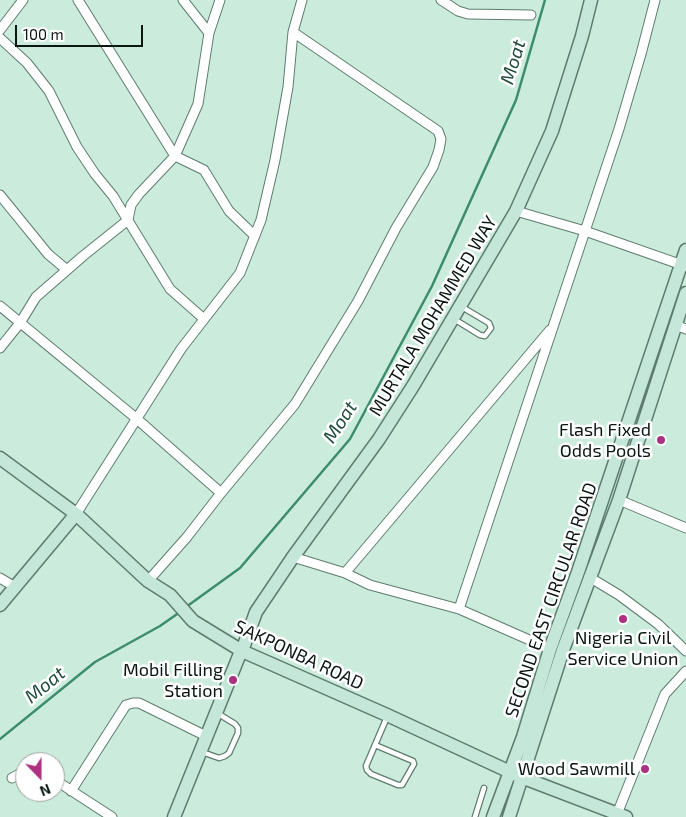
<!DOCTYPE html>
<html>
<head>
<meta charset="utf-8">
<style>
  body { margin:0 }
  #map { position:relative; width:686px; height:817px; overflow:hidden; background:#cbecdc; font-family:"Exo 2",sans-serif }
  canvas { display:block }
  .north { position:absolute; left:15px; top:752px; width:50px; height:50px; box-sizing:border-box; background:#fff; border:1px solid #9da2a0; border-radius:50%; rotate:158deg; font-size:14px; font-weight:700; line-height:20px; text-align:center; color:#0a1611 }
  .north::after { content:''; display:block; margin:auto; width:18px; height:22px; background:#ae3181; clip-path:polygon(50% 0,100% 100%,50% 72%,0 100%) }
  .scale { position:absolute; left:15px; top:25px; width:128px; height:22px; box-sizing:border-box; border:2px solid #0a1611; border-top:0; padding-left:6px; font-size:15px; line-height:18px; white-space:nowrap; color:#0a1611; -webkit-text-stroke:4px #fff; paint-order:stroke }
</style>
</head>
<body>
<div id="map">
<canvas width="686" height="817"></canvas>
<div class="north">N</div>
<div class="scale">100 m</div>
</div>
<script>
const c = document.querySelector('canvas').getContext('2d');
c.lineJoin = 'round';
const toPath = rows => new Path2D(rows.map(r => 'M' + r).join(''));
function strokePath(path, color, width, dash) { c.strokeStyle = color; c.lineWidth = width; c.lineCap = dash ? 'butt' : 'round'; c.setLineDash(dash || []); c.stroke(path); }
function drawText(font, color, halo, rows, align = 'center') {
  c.font = font + ' "Exo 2",sans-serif'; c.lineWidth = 5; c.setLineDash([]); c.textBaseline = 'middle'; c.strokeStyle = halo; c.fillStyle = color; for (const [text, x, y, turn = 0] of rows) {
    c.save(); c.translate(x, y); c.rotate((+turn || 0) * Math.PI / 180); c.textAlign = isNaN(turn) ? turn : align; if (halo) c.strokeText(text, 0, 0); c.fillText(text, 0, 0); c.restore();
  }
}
const stream = toPath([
  [186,607,240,568,350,439,432,286,516,100,545,0],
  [0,739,95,662,160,626,180,612]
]);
const lane = toPath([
  [454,319,480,335,485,336,491,328,489,323,462,307],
  [375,745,413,761,414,764,402,785,398,785,371,774,367,770,366,766,387,717],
  [202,752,219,758,225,756,229,753,238,733,238,728,235,724,217,713],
  [475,817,484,788]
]);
const street = toPath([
  [78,0,175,156,204,170,229,211,255,236],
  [183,0,209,33],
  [441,0,458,11,468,14,531,15],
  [0,30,23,0],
  [0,38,27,63,49,91,77,147,95,174,113,196,170,289,204,319],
  [0,195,48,254,67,270],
  [516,211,585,231,685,266],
  [0,306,137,419,221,493],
  [675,325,686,329],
  [0,348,20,323,36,297,83,256,128,220,131,205,139,194,175,156,198,104,209,33,220,0],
  [619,500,686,528],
  [76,514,181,349,240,273,261,220,275,160,288,87,293,32,302,0],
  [293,557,345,573,370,585,459,609,550,649],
  [345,573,550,330],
  [589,577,619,595,658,624,686,651],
  [0,578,15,587],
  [148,581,187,537,221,493,295,404,358,301,396,228,433,167,439,150,441,139,438,131,293,32],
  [459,609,619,129,641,54,655,0],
  [12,778,25,771],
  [55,780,112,817],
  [71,791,126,705,133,703,139,703,206,736],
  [617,814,665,694,686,671]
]);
const secondary = toPath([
  [0,458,76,514,148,581,170,595,193,621,242,651,387,715,521,777,626,817],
  [0,605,76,514],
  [174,817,239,656,242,651,256,612,293,557,379,439,413,386,516,211,552,131,582,36,591,0],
  [493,817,523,737,550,649,578,572,686,250],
  [509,817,563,650,619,500,686,293]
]);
const markers = [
  [661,440,5,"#ae3181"],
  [623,619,5,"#ae3181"],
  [233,680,5,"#ae3181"],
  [645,769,5,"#ae3181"]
];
const streetNames = [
  ["MURTALA MOHAMMED WAY",433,316,-59],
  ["SECOND EAST CIRCULAR ROAD",551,600,-71],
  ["SAKPONBA ROAD",299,655,25]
];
const poiNames = [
  ["Flash Fixed",651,430],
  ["Odds Pools",651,451],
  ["Nigeria Civil",623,638,"center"],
  ["Service Union",623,659,"center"],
  ["Mobil Filling",223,670],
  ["Station",223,691],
  ["Wood Sawmill",635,769]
];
const waterNames = [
  ["Moat",513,62,-73],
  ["Moat",340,422,-57],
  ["Moat",45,685,-39]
];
strokePath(stream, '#3e8c6e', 2.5);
strokePath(lane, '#5e7c6e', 7);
strokePath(street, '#5e7c6e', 11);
strokePath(secondary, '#5e7c6e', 15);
strokePath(lane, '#fff', 4.5);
strokePath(street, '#fff', 9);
strokePath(secondary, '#c4e7da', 12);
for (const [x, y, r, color] of markers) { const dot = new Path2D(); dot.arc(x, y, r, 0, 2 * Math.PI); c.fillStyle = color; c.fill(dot); strokePath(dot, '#fff', 2); }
drawText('18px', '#0a1611', '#fff', streetNames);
drawText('18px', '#0a1611', '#fff', poiNames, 'right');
drawText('italic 19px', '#1f4c3a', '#fff', waterNames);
</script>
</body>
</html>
